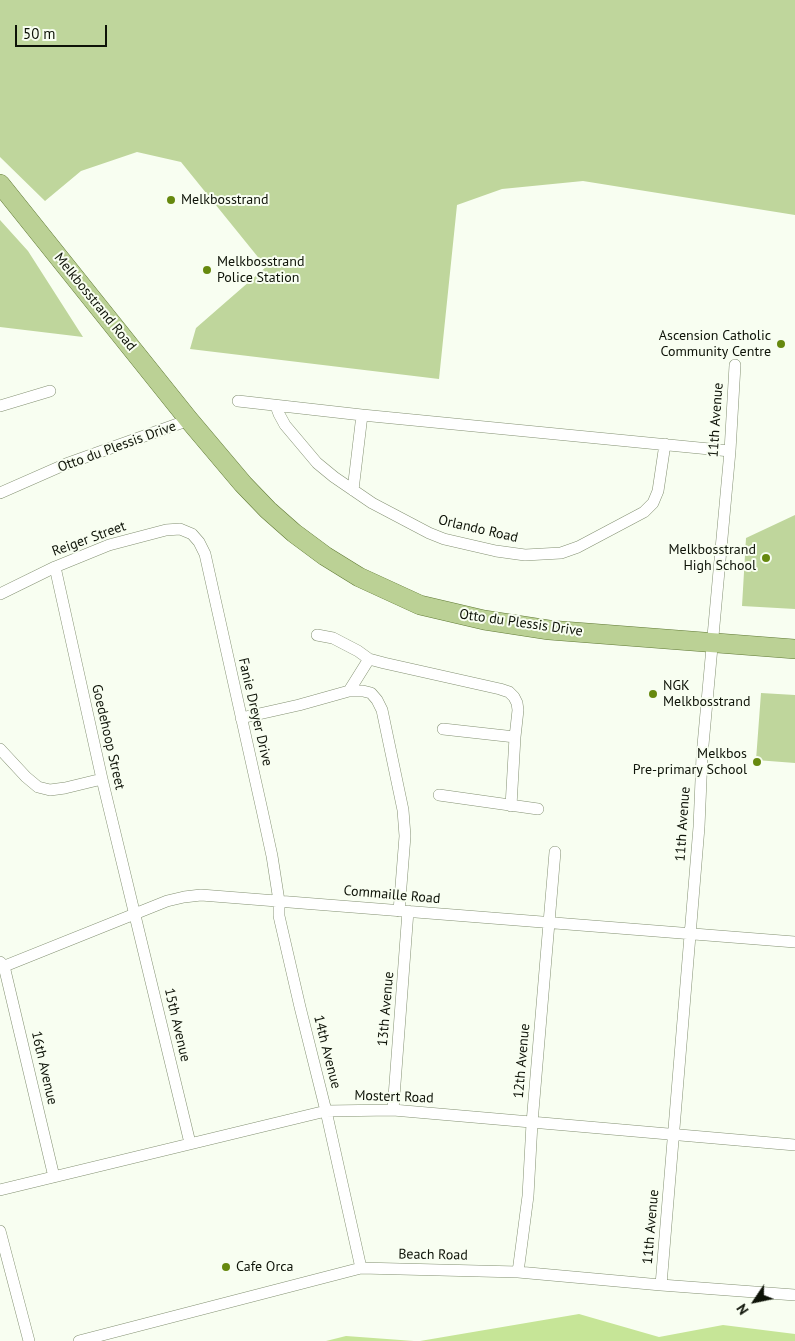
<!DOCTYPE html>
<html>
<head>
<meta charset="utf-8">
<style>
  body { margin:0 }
  #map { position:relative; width:795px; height:1341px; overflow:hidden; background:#f8fef1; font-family:"PT Sans",sans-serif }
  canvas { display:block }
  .north { position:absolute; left:730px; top:1276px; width:50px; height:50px; -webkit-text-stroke:4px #f8fef1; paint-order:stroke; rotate:236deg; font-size:14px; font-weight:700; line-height:20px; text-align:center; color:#0e1308 }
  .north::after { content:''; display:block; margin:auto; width:18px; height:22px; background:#0e1308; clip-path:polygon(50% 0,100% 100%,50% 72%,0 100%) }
  .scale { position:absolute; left:15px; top:25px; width:92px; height:22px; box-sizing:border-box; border:2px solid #0e1308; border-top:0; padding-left:6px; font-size:15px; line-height:18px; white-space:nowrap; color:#0e1308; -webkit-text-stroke:4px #f8fef1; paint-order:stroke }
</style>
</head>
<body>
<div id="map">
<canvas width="795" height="1341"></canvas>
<div class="north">N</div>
<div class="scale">50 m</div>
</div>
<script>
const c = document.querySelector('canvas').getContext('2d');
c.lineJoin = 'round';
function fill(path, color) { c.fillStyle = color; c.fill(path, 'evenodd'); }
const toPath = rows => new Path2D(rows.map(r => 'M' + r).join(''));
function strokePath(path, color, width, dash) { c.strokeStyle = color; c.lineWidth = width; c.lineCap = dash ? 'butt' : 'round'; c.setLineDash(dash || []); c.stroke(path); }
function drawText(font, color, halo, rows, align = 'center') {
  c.font = font + ' "PT Sans",sans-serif'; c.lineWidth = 4; c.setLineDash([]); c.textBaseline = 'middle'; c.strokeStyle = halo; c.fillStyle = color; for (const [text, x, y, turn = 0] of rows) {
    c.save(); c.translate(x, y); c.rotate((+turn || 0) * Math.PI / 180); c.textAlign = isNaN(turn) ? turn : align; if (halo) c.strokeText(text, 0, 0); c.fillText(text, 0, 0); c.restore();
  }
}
const green = toPath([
  [0,0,795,0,795,215,583,181,502,189,457,205,439,379,190,349,196,328,266,267,181,162,137,152,81,171,45,201,0,157],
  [0,220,28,251,83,337,0,327],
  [795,515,795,609,742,606,746,538],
  [761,693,795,695,795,763,756,760]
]);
const water = toPath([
  [579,1314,659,1337,723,1325,795,1334,795,1341,420,1341],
  [346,1336,414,1341,326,1341]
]);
const minor = toPath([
  [238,401,362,415,730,451],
  [0,406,50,391],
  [276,406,279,414,285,425,317,463,334,477,372,503,429,533,444,539,496,551,525,555,561,553,578,547,644,512,653,503,658,491,665,444],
  [353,490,362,415],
  [0,493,66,464,189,420],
  [55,567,102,779,190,1143],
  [0,594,55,567,109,545,166,530,180,529,192,534,199,542,205,554,262,810,272,856,279,901,279,916,300,1007,326,1111,361,1268],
  [317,635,333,638,358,651,369,659,384,663,500,689,509,692,514,697,517,703,518,710,515,737,511,806],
  [349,691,369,659],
  [241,718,299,705,349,691,363,691,371,693,377,700,382,710,403,810,405,836,399,911],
  [443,729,515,737],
  [0,749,26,777,38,787,50,790,65,788,102,779],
  [439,795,538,809],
  [0,962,4,966,54,1177],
  [0,968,167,901,184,897,201,895,795,942],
  [393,1110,408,911],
  [0,1190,326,1111,393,1110,795,1145],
  [0,1231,29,1341],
  [518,1272,528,1196,532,1123,555,852],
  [661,1285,699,827,702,756,730,451,735,365],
  [79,1341,361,1268,518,1272,661,1285,795,1295]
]);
const primary = toPath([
  [0,184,189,420,243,484,268,510,294,533,325,556,359,577,420,605,484,620,549,630,795,649]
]);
const markers = [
  [171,200,5,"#66890e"],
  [207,270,5,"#66890e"],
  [781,344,5,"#66890e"],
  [766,558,5,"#66890e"],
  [653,694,5,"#66890e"],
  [757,762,5,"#66890e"],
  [226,1267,5,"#66890e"]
];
const poiNames = [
  ["Melkbosstrand",181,200],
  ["Melkbosstrand",217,262],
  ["Police Station",217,278],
  ["Ascension Catholic",771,336,"right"],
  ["Community Centre",771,352,"right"],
  ["Melkbosstrand",756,550,"right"],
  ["High School",756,566,"right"],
  ["NGK",663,686],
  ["Melkbosstrand",663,702],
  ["Melkbos",747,754,"right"],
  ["Pre-primary School",747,770,"right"],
  ["Cafe Orca",236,1267]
];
const streetNames = [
  ["Melkbosstrand Road",95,302,51],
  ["11th Avenue",716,420,-86],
  ["Otto du Plessis Drive",117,447,-20],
  ["Orlando Road",478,529,13],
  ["Reiger Street",89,539,-20],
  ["Otto du Plessis Drive",521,623,8],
  ["Fanie Dreyer Drive",255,712,77],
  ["Goedehoop Street",108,737,77],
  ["11th Avenue",683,824,-86],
  ["Commaille Road",392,895,5],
  ["13th Avenue",386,1009,-85],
  ["15th Avenue",177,1025,77],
  ["14th Avenue",327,1052,76],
  ["12th Avenue",522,1061,-85],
  ["16th Avenue",44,1068,77],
  ["Mostert Road",394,1097,2],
  ["11th Avenue",651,1227,-85],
  ["Beach Road",433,1255,1]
];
fill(green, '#bfd69c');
fill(water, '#c6e597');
strokePath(minor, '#849173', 12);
strokePath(primary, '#617a36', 20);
strokePath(minor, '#fff', 11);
strokePath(primary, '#bbd195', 19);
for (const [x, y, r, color] of markers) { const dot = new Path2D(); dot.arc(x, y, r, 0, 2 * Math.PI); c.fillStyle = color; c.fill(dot); strokePath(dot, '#f8fef1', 2); }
drawText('14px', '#0e1308', '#f8fef1', poiNames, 'left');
drawText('14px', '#0e1308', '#f8fef1', streetNames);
</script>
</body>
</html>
